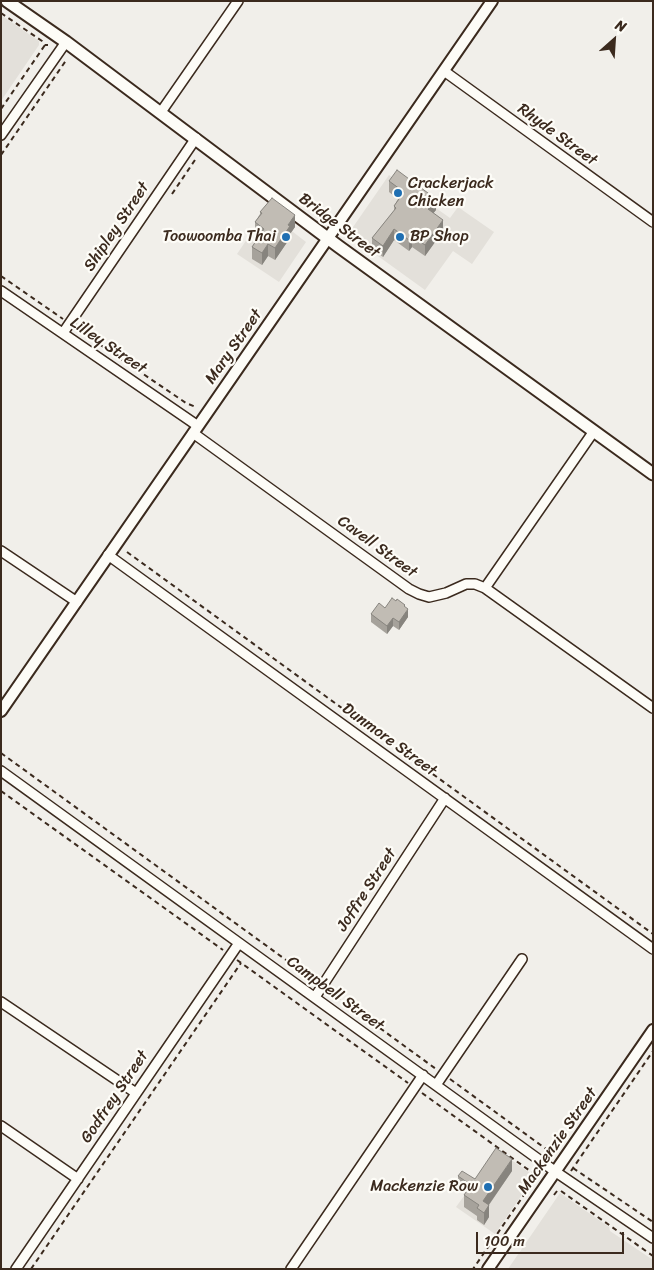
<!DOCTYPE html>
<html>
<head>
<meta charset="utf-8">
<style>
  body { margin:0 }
  #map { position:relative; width:654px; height:1270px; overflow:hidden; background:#f1efea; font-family:Sriracha,sans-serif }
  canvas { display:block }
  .frame { position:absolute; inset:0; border:2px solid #3b2a1e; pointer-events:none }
  .north { position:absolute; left:589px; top:15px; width:50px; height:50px; -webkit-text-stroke:4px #fdfcf7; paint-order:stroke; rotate:26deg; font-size:14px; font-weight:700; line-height:20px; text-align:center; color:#3b2a1e }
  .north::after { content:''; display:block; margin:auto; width:18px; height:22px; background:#3b2a1e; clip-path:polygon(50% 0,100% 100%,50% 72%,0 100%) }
  .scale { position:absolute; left:476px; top:1232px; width:148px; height:22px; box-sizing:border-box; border:2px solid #3b2a1e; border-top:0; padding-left:6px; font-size:15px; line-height:18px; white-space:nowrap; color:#3b2a1e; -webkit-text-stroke:4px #fdfcf7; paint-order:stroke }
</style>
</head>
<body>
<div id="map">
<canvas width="654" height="1270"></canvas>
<div class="frame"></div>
<div class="north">N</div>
<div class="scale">100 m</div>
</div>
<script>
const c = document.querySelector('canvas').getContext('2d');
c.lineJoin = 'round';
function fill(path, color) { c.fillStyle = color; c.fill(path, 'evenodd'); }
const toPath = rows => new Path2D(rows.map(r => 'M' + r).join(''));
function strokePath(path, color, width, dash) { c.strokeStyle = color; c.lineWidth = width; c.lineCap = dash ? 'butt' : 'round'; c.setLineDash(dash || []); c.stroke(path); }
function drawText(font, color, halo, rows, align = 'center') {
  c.font = font + ' Sriracha,sans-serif'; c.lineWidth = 4.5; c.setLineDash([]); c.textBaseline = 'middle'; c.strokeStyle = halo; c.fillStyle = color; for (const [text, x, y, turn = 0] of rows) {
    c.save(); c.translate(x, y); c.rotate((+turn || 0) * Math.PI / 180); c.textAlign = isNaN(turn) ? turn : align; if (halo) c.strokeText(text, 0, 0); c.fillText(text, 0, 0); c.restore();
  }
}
const built = toPath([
  [1,15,39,41,39,45,1,101],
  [389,175,450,218,458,207,494,232,472,264,453,251,425,290,353,238,351,230],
  [266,211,306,242,279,282,237,254],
  [497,1150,530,1173,532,1180,495,1234,456,1207],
  [560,1193,609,1227,610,1231,653,1260,653,1269,508,1269]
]);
const path = toPath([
  [1,13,42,41,45,45,48,45],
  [1,109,45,45],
  [1,155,67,59],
  [172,194,197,157],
  [1,276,63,319],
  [77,329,186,403,196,407],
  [127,552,653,934],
  [1,753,315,981],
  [1,791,223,950],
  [237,960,408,1083],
  [329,991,436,1069],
  [450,1079,553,1154],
  [422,1093,537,1176,473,1269],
  [573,1168,653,1222],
  [571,1171,653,1051],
  [554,1195,557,1191,561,1191,653,1256],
  [31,1269,241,963]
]);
const minor = toPath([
  [444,71,653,222],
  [161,112,238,1],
  [1,135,66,42],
  [1,291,198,426],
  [63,333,196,138],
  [193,433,409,589,419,594,429,597,446,593,466,584,475,584,485,588,653,708],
  [1,551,77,602],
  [108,555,653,949],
  [485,588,594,431],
  [1,771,556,1172,653,1238],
  [315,997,445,798],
  [1,1002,136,1093],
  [436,1085,522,959],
  [1,1126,78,1179],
  [16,1269,239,943],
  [291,1269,423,1075]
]);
const tertiary = toPath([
  [1,711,492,1],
  [488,1269,653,1030]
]);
const secondary = toPath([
  [7,1,66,42,338,246,653,474]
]);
const wall = toPath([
  [389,181,436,210,433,213,443,231,425,256,412,247,409,251,394,240,383,257,372,249,372,238,394,211,394,206,398,199,389,192],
  [260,212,295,227,290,234,290,238,275,260,268,256,262,265,252,259,252,247,259,237,255,234,255,222,260,214],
  [385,608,405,608,408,617,399,630,393,626,387,634,371,622,371,614],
  [512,1171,489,1205,489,1217,484,1225,477,1220,477,1216,464,1207,464,1195,466,1193,458,1188,458,1176,475,1179]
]);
const shadedWall = toPath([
  [436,199,436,210,428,220,428,209],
  [295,215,295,227,290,234,290,238,275,260,275,248,288,225],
  [443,220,443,231,425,256,425,245],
  [394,229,394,240,383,257,383,246],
  [412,236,412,247,409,251,409,240],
  [268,244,268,256,262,265,262,253],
  [408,609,408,617,399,630,399,622],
  [393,618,393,626,387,634,387,626],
  [512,1159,512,1171,483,1213,483,1201],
  [489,1205,489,1217,484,1225,484,1213]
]);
const building = toPath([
  [397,170,436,199,428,209,443,220,425,245,412,236,409,240,394,229,383,246,372,238,396,208,394,206,404,192,389,181,397,170],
  [272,198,295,215,288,225,290,226,275,248,268,244,262,253,252,247,264,229,255,222,262,213,260,212,272,198],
  [392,598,396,601,397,599,405,605,404,606,408,609,399,622,393,618,387,626,371,614,379,603,385,608,392,598],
  [496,1148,512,1159,483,1201,489,1205,484,1213,477,1208,479,1205,464,1195,471,1185,458,1176,462,1171,475,1179,496,1148]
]);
const markers = [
  [398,193,5,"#1f6fb2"],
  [286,237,5,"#1f6fb2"],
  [400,237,5,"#1f6fb2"],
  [488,1187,5,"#1f6fb2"]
];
const streetNames = [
  ["Rhyde Street",557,135,36],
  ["Bridge Street",339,226,37],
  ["Shipley Street",117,227,-56],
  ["Lilley Street",108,346,34],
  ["Mary Street",234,347,-55],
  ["Cavell Street",377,547,36],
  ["Dunmore Street",389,740,36],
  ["Joffre Street",367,890,-57],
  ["Campbell Street",335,994,36],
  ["Godfrey Street",115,1097,-56],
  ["Mackenzie Street",558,1141,-55]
];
const poiNames = [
  ["Crackerjack",408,184],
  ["Chicken",408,202],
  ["Toowoomba Thai",276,237,"right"],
  ["BP Shop",410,237],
  ["Mackenzie Row",478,1187,"right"]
];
fill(built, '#e3e0da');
strokePath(minor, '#3b2a1e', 12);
strokePath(tertiary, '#3b2a1e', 14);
strokePath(secondary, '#3b2a1e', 15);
strokePath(path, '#3b2a1e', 2, [5, 4]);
strokePath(minor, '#fdfcf7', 9);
strokePath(tertiary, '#fdfcf7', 10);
strokePath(secondary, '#fdfcf7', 11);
fill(wall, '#a6a29b');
fill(shadedWall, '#87847e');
fill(building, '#c1bcb4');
strokePath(building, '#87847e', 1);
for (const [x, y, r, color] of markers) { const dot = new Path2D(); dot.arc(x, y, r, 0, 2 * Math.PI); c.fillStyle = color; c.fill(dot); strokePath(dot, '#fdfcf7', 2); }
drawText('16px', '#3b2a1e', '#fdfcf7', streetNames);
drawText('16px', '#3b2a1e', '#fdfcf7', poiNames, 'left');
</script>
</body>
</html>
